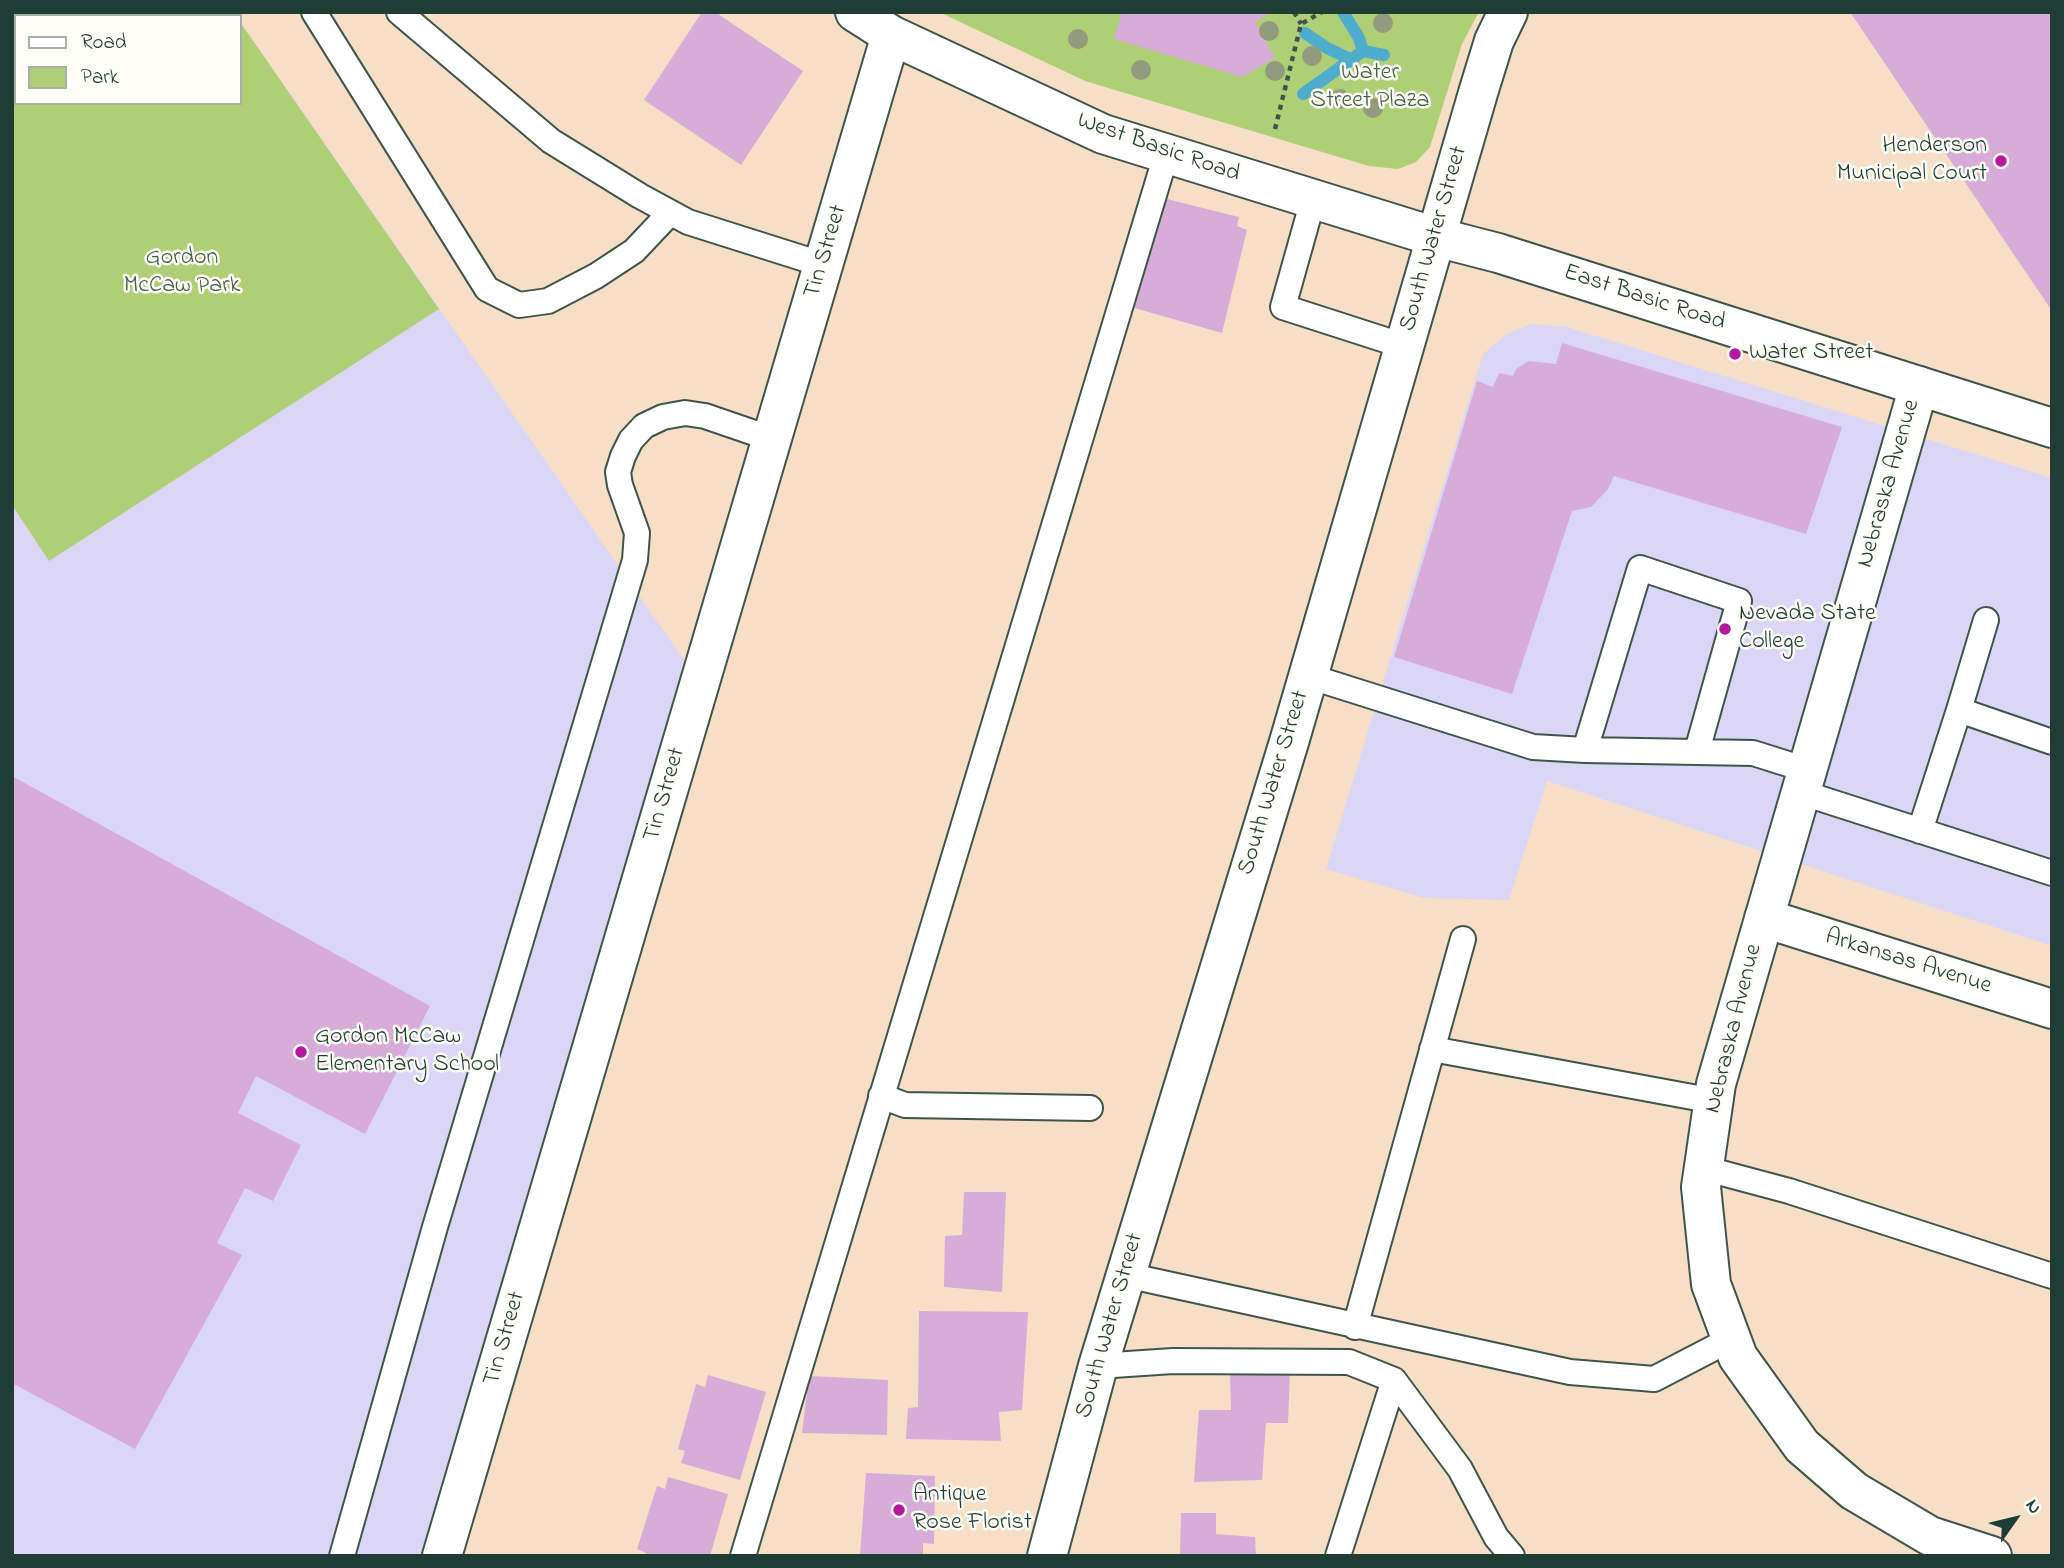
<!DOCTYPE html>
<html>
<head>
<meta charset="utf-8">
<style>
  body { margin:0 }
  #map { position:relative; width:2064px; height:1568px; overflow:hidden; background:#f6dfc6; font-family:"Indie Flower",sans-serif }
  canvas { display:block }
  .frame { position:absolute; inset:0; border:14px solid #1f3d34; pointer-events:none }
  .legend { position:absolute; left:14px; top:14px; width:228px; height:91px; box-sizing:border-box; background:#fdfcf7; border:2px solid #a4b0a9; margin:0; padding:9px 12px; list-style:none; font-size:21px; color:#1f3d34 }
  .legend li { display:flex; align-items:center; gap:14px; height:35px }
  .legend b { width:35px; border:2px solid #a4b0a9 }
  .north { position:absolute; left:1980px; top:1484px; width:70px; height:70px; -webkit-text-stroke:5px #fdfcf7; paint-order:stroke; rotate:56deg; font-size:19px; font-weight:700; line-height:28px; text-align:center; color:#1f3d34 }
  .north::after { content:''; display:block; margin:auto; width:24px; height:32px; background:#1f3d34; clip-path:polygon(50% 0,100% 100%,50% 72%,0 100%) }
</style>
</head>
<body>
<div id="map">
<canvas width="2064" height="1568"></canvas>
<div class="frame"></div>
<ul class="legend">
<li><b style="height:9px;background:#fff"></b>Road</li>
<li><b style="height:19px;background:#afcf76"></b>Park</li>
</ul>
<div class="north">N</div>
</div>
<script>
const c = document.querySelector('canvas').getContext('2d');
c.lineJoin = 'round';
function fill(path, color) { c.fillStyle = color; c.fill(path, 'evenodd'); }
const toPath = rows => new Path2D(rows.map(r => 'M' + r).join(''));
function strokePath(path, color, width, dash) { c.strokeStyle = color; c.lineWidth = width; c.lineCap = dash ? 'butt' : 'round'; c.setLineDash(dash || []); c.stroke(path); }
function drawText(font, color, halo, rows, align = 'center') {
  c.font = font + ' "Indie Flower",sans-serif'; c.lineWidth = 5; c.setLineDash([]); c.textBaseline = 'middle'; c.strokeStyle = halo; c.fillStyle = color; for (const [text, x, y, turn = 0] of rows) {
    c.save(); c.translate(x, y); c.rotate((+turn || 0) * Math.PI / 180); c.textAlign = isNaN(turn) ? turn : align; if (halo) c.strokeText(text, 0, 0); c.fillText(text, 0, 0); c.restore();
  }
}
const built = toPath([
  [12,12,233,12,235,16,16,16,16,103,240,103,240,22,700,683,442,1556,12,1556],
  [1532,324,1567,327,2052,478,2052,946,1547,781,1509,900,1424,898,1326,869,1483,354,1508,333]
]);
const green = toPath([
  [12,12,233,12,235,16,16,16,16,103,240,103,240,22,439,309,49,561,12,505],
  [939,12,1479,12,1462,44,1430,147,1416,162,1398,169,1369,166,1085,81]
]);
const stream = toPath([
  [1343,12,1359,38,1363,51],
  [1305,33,1327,48,1350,59],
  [1303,94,1363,51,1384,55]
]);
const building = toPath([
  [702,12,715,12,803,71,741,165,644,100],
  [1122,12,1272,12,1255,22,1275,58,1242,77,1114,39],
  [1850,12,2052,12,2052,311],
  [1163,198,1239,217,1237,226,1247,230,1222,333,1131,307],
  [1562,343,1842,427,1806,534,1614,476,1608,489,1591,507,1572,511,1512,694,1394,657,1477,381,1493,387,1499,373,1513,376,1516,369,1529,361,1556,364],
  [12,776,430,1006,365,1134,256,1076,238,1113,301,1145,273,1201,245,1188,217,1243,242,1255,135,1449,12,1383],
  [964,1192,1006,1192,1002,1292,944,1287,945,1236,962,1235],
  [919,1311,1028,1312,1022,1410,999,1412,1001,1441,906,1439,908,1408,918,1407],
  [1290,1371,1288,1423,1266,1423,1262,1480,1194,1482,1199,1410,1231,1410,1230,1372],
  [708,1375,766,1392,740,1480,681,1463,685,1451,678,1449,696,1384,705,1387],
  [809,1376,888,1380,887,1435,802,1433],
  [866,1473,935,1476,934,1544,923,1543,923,1556,860,1556],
  [668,1477,728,1494,710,1556,645,1556,646,1553,637,1549,657,1486,665,1489],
  [1181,1513,1216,1513,1216,1534,1255,1537,1256,1556,1180,1556]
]);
const path = toPath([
  [1294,12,1301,24],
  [1275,129,1301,24,1322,12]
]);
const lane = toPath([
  [314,12,487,289,519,305,548,301,596,276,634,251,670,213],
  [399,12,551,141,640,196,688,222,824,265],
  [1313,200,1283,307,1404,346],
  [1308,676,1533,747,1585,750,1753,753,1807,770],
  [1959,710,1986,620],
  [1585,750,1640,568,1739,601,1697,751],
  [1800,792,2052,873],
  [1920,831,1959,710,2052,742],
  [1432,1049,1714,1101],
  [881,1096,905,1105,1090,1108],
  [1703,1168,1789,1191,2052,1276],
  [1126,1275,1570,1372,1654,1379,1731,1339],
  [1355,1327,1463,939],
  [1098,1366,1173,1361,1349,1362,1394,1380],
  [342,1556,435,1227,635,560,637,533,620,485,618,472,623,456,631,440,644,426,663,417,685,413,705,416,772,439],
  [743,1556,1166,155],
  [1338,1556,1394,1380,1460,1469,1496,1537,1512,1556]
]);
const street = toPath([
  [1919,386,1716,1084,1701,1187,1711,1284,1738,1357,1802,1446,1854,1491,1930,1536,1992,1556],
  [1764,918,2052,1009],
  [442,1556,891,35]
]);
const secondary = toPath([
  [855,12,891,35,1103,134,1436,237,1498,253,2052,428],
  [1047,1556,1098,1366,1289,742,1478,93,1494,41,1508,12]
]);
const trees = [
  [1383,23],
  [1269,31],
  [1078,39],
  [1312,56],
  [1141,70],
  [1275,71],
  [1340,99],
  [1373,108]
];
const markers = [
  [2001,161,7,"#b5179e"],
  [1735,354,7,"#b5179e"],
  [1725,629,7,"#b5179e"],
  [301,1052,7,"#b5179e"],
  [899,1510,7,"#b5179e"]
];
const parkNames = [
  ["Water",1370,74],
  ["Street Plaza",1370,102],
  ["Gordon",182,259],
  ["McCaw Park",182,287]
];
const poiNames = [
  ["Henderson",1987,147,"right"],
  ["Municipal Court",1987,175,"right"],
  ["Water Street",1749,354],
  ["Nevada State",1739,615],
  ["College",1739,643],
  ["Gordon McCaw",315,1038],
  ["Elementary School",315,1066],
  ["Antique",913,1496],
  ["Rose Florist",913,1524]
];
const streetNames = [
  ["West Basic Road",1158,149,19],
  ["South Water Street",1435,239,-74],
  ["Tin Street",827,252,-73],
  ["East Basic Road",1644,299,18],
  ["Nebraska Avenue",1890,484,-74],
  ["South Water Street",1275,783,-73],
  ["Tin Street",666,795,-74],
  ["Arkansas Avenue",1908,963,17],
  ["Nebraska Avenue",1735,1029,-76],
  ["South Water Street",1111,1326,-74],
  ["Tin Street",506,1339,-74]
];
fill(built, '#dcd6f6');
fill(green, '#afcf76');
strokePath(stream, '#4eadcd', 12);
fill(building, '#d8acd8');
strokePath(lane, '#3f554a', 28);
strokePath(street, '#3f554a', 42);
strokePath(secondary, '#3f554a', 42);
strokePath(path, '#3f554a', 4.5, [5, 5]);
strokePath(lane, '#fff', 24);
strokePath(street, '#fff', 38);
strokePath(secondary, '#fff', 38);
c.fillStyle = '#949a7e';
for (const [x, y] of trees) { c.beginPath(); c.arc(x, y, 10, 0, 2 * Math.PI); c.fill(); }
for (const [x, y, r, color] of markers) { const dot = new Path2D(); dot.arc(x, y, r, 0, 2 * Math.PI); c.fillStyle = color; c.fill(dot); strokePath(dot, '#fdfcf7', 2.5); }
drawText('24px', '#436244', '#fdfcf7', parkNames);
drawText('24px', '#1f3d34', '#fdfcf7', poiNames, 'left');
drawText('24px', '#1f3d34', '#fdfcf7', streetNames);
</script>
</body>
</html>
